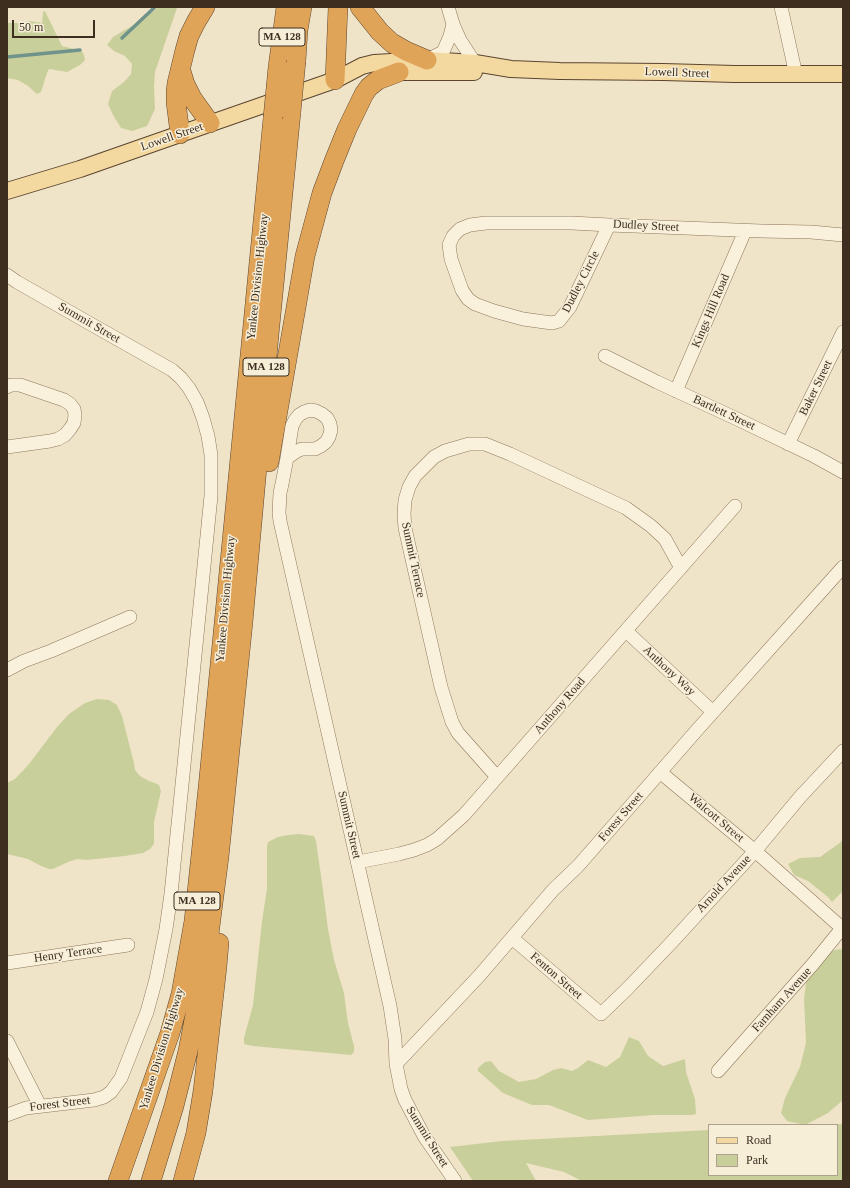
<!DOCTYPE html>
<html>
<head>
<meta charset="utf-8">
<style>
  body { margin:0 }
  #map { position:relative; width:850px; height:1188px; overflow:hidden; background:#f0e4c8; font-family:"Times New Roman",serif }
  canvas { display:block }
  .frame { position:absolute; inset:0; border:8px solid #3d2e20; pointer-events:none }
  .legend { position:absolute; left:708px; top:1124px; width:130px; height:52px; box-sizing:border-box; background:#f7eed8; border:1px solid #ada18e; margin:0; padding:5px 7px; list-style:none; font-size:12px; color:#3d2e20 }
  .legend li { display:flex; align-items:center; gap:8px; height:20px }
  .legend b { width:20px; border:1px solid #ada18e }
  .scale { position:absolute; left:12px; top:20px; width:83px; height:18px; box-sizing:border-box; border:2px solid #3d2e20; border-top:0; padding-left:5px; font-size:12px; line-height:14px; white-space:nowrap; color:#3d2e20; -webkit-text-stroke:3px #f7eed8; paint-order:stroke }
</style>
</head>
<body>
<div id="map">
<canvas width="850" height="1188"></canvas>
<div class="frame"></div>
<ul class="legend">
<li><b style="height:5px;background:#f3d9a0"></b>Road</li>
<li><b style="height:11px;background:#c9cf9b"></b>Park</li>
</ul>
<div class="scale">50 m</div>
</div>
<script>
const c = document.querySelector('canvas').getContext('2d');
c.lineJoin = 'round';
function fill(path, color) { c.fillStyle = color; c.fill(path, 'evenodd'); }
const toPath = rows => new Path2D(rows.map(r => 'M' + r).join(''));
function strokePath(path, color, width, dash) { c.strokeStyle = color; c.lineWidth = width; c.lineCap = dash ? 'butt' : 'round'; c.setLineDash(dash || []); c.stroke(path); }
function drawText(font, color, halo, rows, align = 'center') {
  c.font = font + ' "Times New Roman",serif'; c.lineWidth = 3; c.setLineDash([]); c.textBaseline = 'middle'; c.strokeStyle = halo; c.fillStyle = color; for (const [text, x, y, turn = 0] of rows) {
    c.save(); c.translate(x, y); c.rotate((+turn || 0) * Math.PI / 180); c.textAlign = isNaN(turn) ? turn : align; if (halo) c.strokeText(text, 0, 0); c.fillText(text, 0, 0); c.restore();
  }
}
const green = toPath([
  [159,7,177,7,177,8,155,72,154,87,155,109,147,126,132,131,121,128,113,115,108,104,112,91,124,82,131,74,132,64,125,56,114,51,107,45,113,37,142,20],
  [45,11,62,46,82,51,84,55,85,60,80,65,67,72,49,69,47,73,41,92,37,94,28,86,18,80,7,78,7,23,18,23,31,21,42,23,43,12],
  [97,699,109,700,117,705,122,716,134,763,135,770,140,776,149,781,155,783,159,785,161,791,154,822,154,844,150,849,143,853,125,856,86,860,77,859,68,862,53,869,49,869,41,866,28,859,7,854,7,783,15,779,29,764,57,727,69,714,85,703],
  [299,834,314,836,316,841,323,890,328,929,334,960,344,993,348,1023,354,1046,354,1052,351,1055,253,1046,244,1044,244,1038,253,1005,262,921,267,889,267,846,268,842,278,837,288,835],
  [843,838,843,891,832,902,828,897,808,881,794,875,788,864,800,858,820,857,841,842],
  [839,949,843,950,843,1100,828,1113,805,1125,787,1121,781,1113,785,1098,800,1067,806,1043,804,999,807,975,820,954],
  [629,1037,639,1041,648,1056,663,1066,685,1059,686,1072,695,1099,696,1114,692,1115,654,1115,588,1120,549,1105,532,1105,503,1093,478,1071,478,1068,485,1062,491,1061,499,1071,519,1082,536,1079,553,1070,561,1068,572,1071,578,1068,588,1060,606,1067,620,1057],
  [843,1124,843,1181,582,1181,564,1172,526,1163,536,1181,473,1181,450,1147,502,1141,709,1130,709,1175,837,1175,837,1125,821,1125]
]);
const stream = toPath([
  [122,38,155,7],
  [7,57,80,50]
]);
const minor = toPath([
  [448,7,453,24,460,40,475,63],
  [781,7,796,75],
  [427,60,443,52,450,36,453,24],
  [609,225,570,307,559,321,552,323,523,319,494,311,475,304,468,299,462,290,451,259,449,245,453,236,460,229,470,225,486,223,572,223,609,225,761,231,811,232,843,235],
  [7,275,17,282,89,323,172,370,181,378,189,388,197,402,203,418,208,436,211,455,211,496,171,894,166,929,156,979,147,1012,121,1078,111,1092,104,1097,94,1100,26,1108,7,1115],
  [605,356,657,382,735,418,814,456,843,472],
  [7,387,11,385,20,385,64,400,70,404,74,409,75,415,74,423,70,429,65,435,58,439,50,441,7,447],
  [676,391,745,231],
  [788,444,843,332],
  [287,458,297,451,302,449,315,449,321,446,326,442,329,437,331,430,330,424,327,418,322,414,316,411,310,410,304,412,299,415,295,420,292,426,287,458,282,484,280,493,279,513,280,521,390,1006,395,1039,396,1064,401,1089,405,1100,424,1136,455,1181],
  [626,631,713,712],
  [7,670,24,661,51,651,130,617],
  [660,772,755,851,842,928],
  [497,777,458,733,452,722,441,687,405,528,404,514,405,500,409,487,415,476,434,457,445,451,469,444,485,444,510,454,626,508,651,526,665,539,681,568],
  [358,862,399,854,414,850,427,845,437,839,464,815,735,506],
  [512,938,601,1014,627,989,671,943,755,851,800,797,843,751],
  [7,963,128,945],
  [7,1041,40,1106],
  [396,1064,479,976,553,890,578,866,697,730,843,567],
  [718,1071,813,964,843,927]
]);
const major = toPath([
  [395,72,474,72],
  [7,191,80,169,180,134,335,80,362,66,374,63,427,60,475,63,511,69,560,71,663,72,735,74,843,74]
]);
const highway = toPath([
  [360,7,380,32,392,43,406,51,427,60],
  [296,61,298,30,302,7],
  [278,67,286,7],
  [181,71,185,84,192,98,210,123],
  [335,80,338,7],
  [180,134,176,102,176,91,177,83,185,50,189,36,196,22,205,7],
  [269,462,305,256,322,193,334,161,347,129,364,94,369,87,378,80,399,72],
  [118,1181,170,1033,181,994,194,921,209,778,273,118],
  [151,1181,174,1106,188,1051,199,994,208,942,219,857,243,622,269,335,291,112],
  [183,1181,196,1133,203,1091,217,967,219,943]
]);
const highwayBridge = toPath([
  [291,112,296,61],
  [273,118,278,67]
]);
const shields = [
  [282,37,46],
  [266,367,46],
  [197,901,46]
];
const shieldNames = [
  ["MA 128",282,37],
  ["MA 128",266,367],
  ["MA 128",197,901]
];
const streetNames = [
  ["Lowell Street",677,73,2],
  ["Lowell Street",172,137,-19],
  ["Dudley Street",646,226,3],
  ["Yankee Division Highway",258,277,-84],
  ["Dudley Circle",581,282,-63],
  ["Kings Hill Road",711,311,-67],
  ["Summit Street",89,323,30],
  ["Baker Street",816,388,-64],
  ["Bartlett Street",724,413,25],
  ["Summit Terrace",413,560,78],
  ["Yankee Division Highway",226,599,-85],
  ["Anthony Way",669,671,43],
  ["Anthony Road",560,706,-49],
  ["Forest Street",621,817,-49],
  ["Walcott Street",716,818,40],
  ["Summit Street",349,825,77],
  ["Arnold Avenue",724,884,-47],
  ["Henry Terrace",68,954,-8],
  ["Fenton Street",556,976,41],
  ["Farnham Avenue",782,1000,-48],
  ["Yankee Division Highway",162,1049,-73],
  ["Forest Street",60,1104,-7],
  ["Summit Street",427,1137,58]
];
fill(green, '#c9cf9b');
strokePath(stream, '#6f938a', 3.5);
strokePath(minor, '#8d765c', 14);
strokePath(major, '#5b4430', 18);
strokePath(highway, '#5b4430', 20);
strokePath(minor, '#faf1dc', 13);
strokePath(major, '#f3d9a0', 16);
strokePath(highway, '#e0a458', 19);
strokePath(highwayBridge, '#5b4430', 20, []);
strokePath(highwayBridge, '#e0a458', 19);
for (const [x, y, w] of shields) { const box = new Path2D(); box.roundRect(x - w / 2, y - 9, w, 18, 3); c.fillStyle = '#f7eed8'; c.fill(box); strokePath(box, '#3d2e20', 1); }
drawText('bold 11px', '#3d2e20', null, shieldNames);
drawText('12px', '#3d2e20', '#f7eed8', streetNames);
</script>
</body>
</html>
